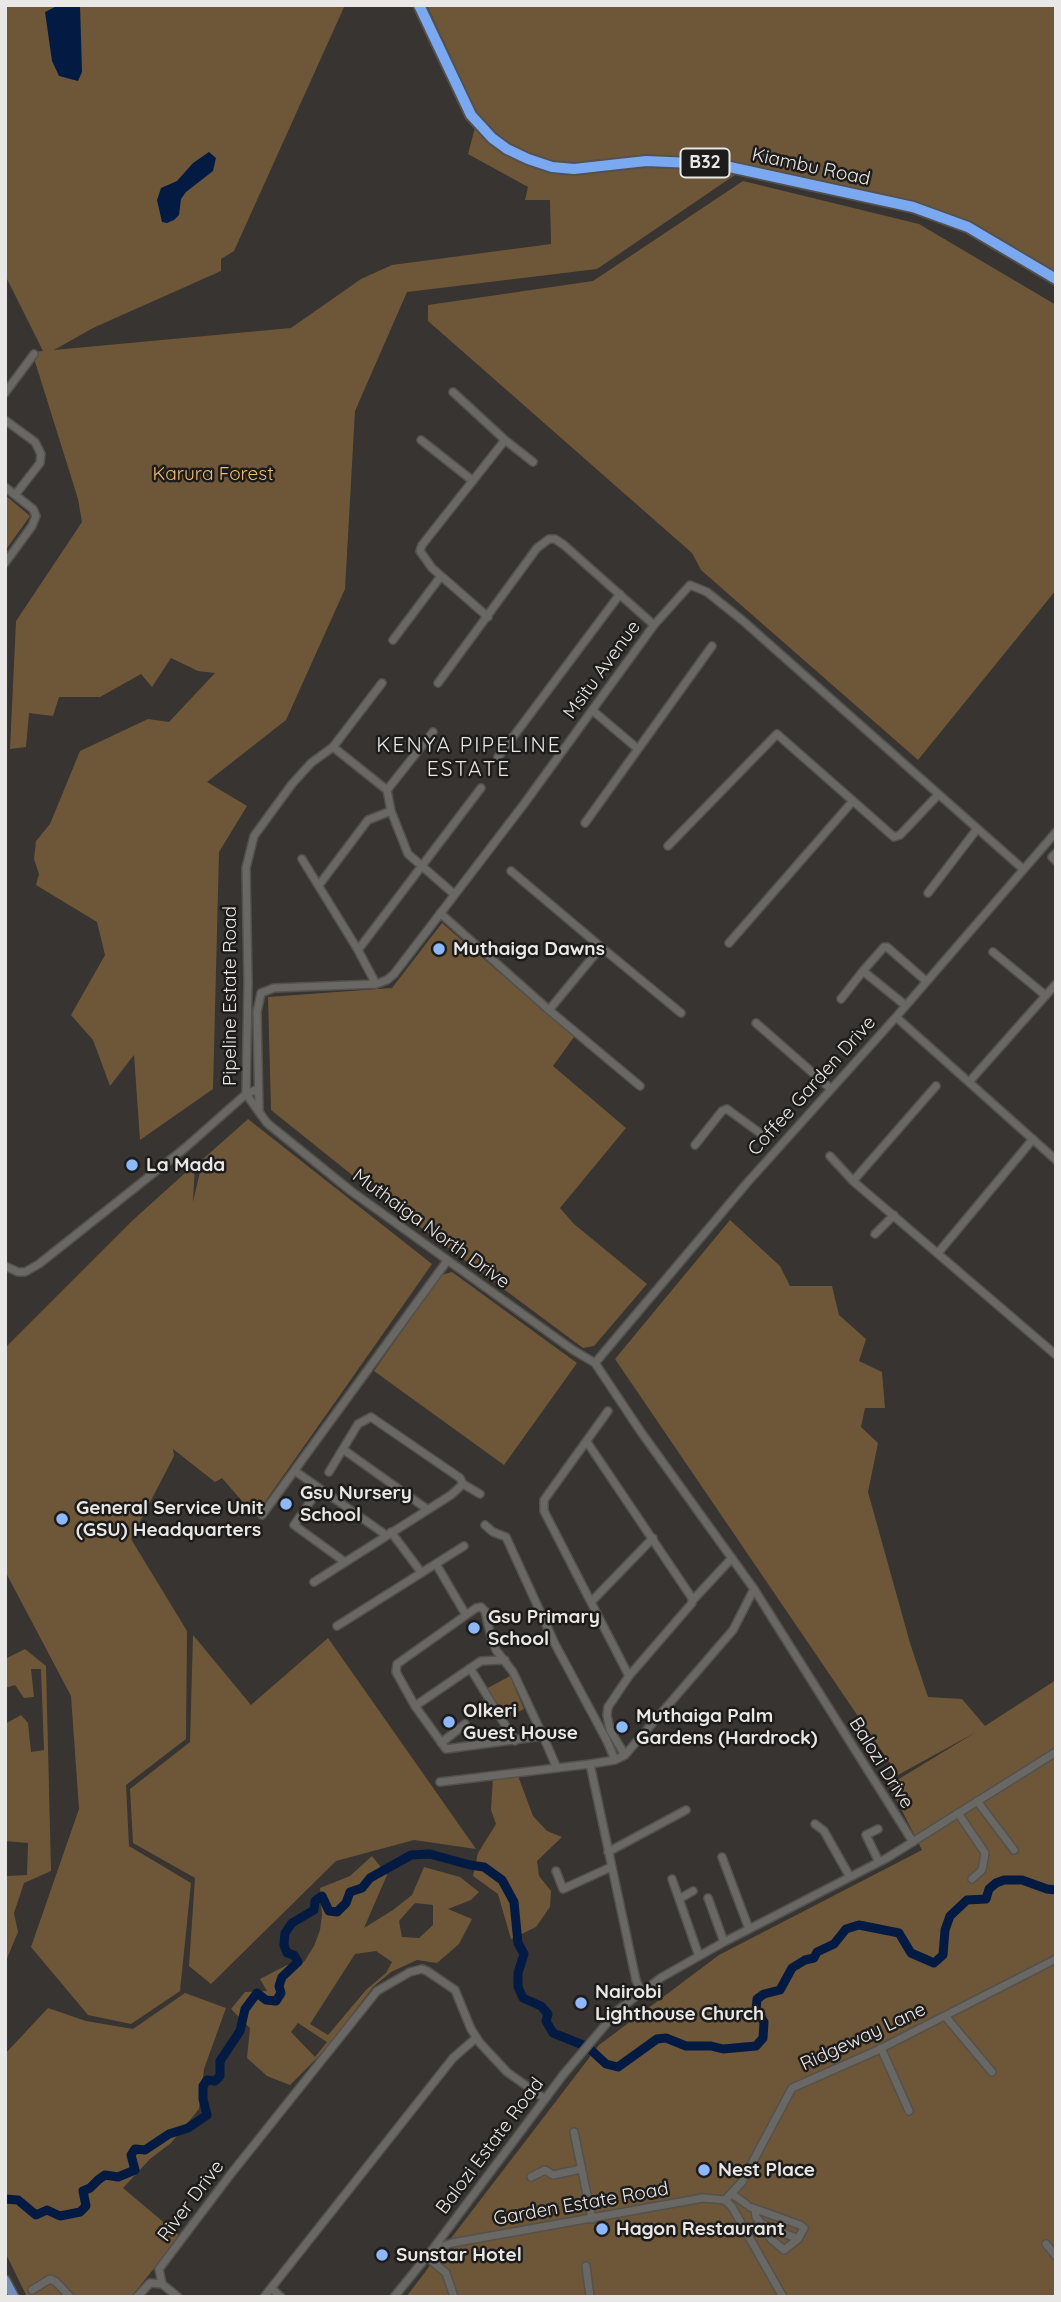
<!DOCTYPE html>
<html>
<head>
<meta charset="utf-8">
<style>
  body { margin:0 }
  #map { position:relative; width:1061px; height:2302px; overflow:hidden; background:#373431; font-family:Quicksand,sans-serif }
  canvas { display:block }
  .frame { position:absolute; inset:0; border:7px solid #e9e8e6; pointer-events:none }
</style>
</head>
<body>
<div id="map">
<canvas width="1061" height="2302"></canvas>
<div class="frame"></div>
</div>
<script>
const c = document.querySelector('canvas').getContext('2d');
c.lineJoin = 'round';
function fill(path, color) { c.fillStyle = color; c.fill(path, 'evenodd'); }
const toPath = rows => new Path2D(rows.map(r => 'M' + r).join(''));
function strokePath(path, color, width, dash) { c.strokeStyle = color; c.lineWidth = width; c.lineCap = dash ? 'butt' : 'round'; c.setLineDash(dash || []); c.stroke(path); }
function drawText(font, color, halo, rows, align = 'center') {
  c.font = font + ' Quicksand,sans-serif'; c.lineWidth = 5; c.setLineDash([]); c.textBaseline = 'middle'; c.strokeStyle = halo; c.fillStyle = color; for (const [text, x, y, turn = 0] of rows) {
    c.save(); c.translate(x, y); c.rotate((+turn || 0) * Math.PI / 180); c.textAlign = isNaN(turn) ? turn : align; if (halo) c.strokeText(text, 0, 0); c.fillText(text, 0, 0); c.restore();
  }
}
const green = toPath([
  [5,5,345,5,234,251,221,259,221,271,93,328,54,350,291,328,361,279,392,265,551,244,550,200,525,200,528,187,468,154,478,116,427,5,1056,5,1056,282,926,208,748,166,597,269,407,292,355,411,345,589,286,720,207,782,247,806,219,852,213,1089,140,1140,134,1055,110,1086,93,1040,71,1015,105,955,97,922,36,885,39,874,34,859,36,841,50,824,80,751,148,719,169,722,215,673,198,671,171,658,152,687,141,674,100,697,59,697,53,716,29,713,26,747,10,749,16,621,82,522,78,499,32,352,43,351,5,275],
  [743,181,919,224,1056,305,1056,590,918,760,701,570,692,553,428,321,428,305,593,281],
  [5,495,30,516,5,551],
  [442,923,574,1037,553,1066,626,1128,560,1208,574,1224,647,1284,594,1346,583,1348,377,1195,271,1110,268,997,392,988],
  [248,1119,432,1264,255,1516,222,1478,215,1482,173,1449,174,1456,131,1539,187,1631,186,1739,126,1785,129,1846,191,1883,180,1991,131,2024,88,2015,31,1947,79,1809,71,1696,5,1571,5,1348,133,1220,195,1164,193,1202,203,1159],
  [730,1220,780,1266,790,1286,832,1286,839,1315,866,1339,859,1361,882,1372,885,1408,865,1408,861,1427,878,1443,868,1492,910,1643,928,1697,962,1699,985,1726,1056,1680,1056,2297,406,2297,599,2045,719,1955,922,1850,889,1785,976,1732,898,1775,615,1359],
  [452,1272,577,1363,504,1465,374,1371,441,1275],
  [193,1635,251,1705,328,1638,476,1849,414,1840,336,1861,211,1984,189,1966,195,1878,133,1843,130,1789,190,1742],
  [25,1649,46,1666,51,1871,24,1883,14,1913,18,1932,5,1963,5,1876,27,1875,28,1843,5,1841,5,1724,21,1715,28,1723,31,1752,44,1750,41,1669,31,1669,34,1697,24,1698,15,1685,5,1688,5,1659],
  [510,1676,524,1709,502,1720,484,1690],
  [517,1773,533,1816,547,1831,562,1837,537,1861,539,1876,551,1891,550,1907,536,1927,511,1939,498,1894,473,1876,478,1853,496,1824,491,1810,493,1777],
  [372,1856,387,1875,364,1928,393,1910,412,1895,424,1867,460,1877,479,1892,471,1900,448,1909,472,1919,459,1944,437,1963,417,1960,391,1972,373,1987,325,2050,290,2085,267,2076,247,2058,250,2028,231,2009,245,1992,267,1991,260,1979,287,1965,304,1962,314,1946,320,1930,322,1915,320,1888,350,1876],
  [415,1903,433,1905,433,1925,419,1938,402,1937,399,1921],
  [376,1951,392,1962,386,1973,366,1990,328,2035,310,2024,355,1954],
  [298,2023,327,2042,315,2057,291,2032],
  [185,1993,226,2008,204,2069,199,2109,171,2143,150,2159,123,2188,180,2236,131,2297,27,2297,5,2252,5,2054,48,2008,86,2021,133,2029]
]);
const water = toPath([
  [59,5,80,5,82,72,78,81,59,76,52,61,45,12],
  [209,152,216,158,213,171,186,192,181,199,179,215,174,220,167,223,162,222,157,200,161,188,177,181,193,163]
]);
const river = toPath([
  [591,2050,606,2064,618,2067,657,2039,666,2038,686,2046,711,2046,723,2049,756,2046,763,2038,764,2022,756,2010,757,1999,764,1994,780,1990,792,1968,805,1960,814,1958,817,1952,834,1944,846,1929,859,1925,899,1933,911,1953,934,1963,943,1955,945,1930,950,1916,967,1900,986,1899,989,1889,996,1883,1004,1880,1022,1880,1047,1889,1056,1890],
  [5,2199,18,2200,36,2215,47,2210,60,2216,80,2212,86,2206,83,2191,90,2188,98,2180,105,2175,118,2177,135,2170,131,2155,135,2149,145,2150,169,2134,188,2128,207,2115,203,2099,203,2086,207,2080,215,2081,220,2076,220,2061,240,2031,245,2009,257,1993,266,2000,276,2001,281,1993,279,1986,282,1977,298,1962,294,1955,287,1953,284,1945,285,1933,292,1923,314,1910,315,1901,322,1896,329,1911,337,1912,346,1903,350,1892,362,1888,370,1878,411,1855,430,1854,470,1865,484,1867,502,1880,514,1902,518,1943,524,1954,518,1973,518,1987,523,1998,541,2006,548,2014,546,2021,553,2033,583,2045]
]);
const minor = toPath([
  [453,392,505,440,533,462],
  [5,393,34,354],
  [5,420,35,442,41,454,40,463,15,495],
  [421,440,473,481],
  [5,487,33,509,36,516,32,526,5,563],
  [488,617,432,568,420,551,422,545,505,440],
  [393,640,441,576],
  [438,683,537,548,549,539,555,539,564,545,654,625],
  [592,710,638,749],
  [333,747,387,790,391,811,408,854,454,894],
  [498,757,620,594],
  [387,790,433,732],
  [585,823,712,646],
  [668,846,777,734,894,837,900,835,938,795],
  [1056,853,1052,857,1056,861],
  [302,859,358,950,376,984],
  [511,871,601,947],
  [319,885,368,820,391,811],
  [928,893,977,829],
  [440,913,549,1010,640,1086],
  [729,943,852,802],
  [358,950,481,788],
  [993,952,1045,995],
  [841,999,863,971],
  [905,1005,863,971,884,947,887,947,926,981],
  [549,1010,601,947,681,1013],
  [896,1017,1056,1160],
  [756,1023,830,1088],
  [969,1082,1056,984],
  [246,1094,267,1123,351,1191,573,1350,595,1363,641,1432,754,1589,913,1842],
  [246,1094,248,982,246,868,254,836,292,784,311,763,333,747,382,683],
  [259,1109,257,1012,261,993,274,988,376,984,387,980,394,974,524,804,654,625,690,585,707,592,742,620,1023,869],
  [695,1145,722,1111,727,1109,764,1136],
  [830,1156,853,1181,1056,1355],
  [853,1181,936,1086],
  [875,1234,894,1215],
  [938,1253,1033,1139],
  [5,1266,18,1272,25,1272,39,1264,185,1148,246,1094,258,1089],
  [595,1363,746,1184,896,1017,1056,832],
  [608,1411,544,1500,544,1511,629,1676],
  [587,1442,692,1598,692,1603,629,1676,608,1707,607,1715,610,1730,625,1755],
  [344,1450,427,1509],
  [295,1471,386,1535],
  [463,1484,480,1494],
  [319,1489,294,1525,345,1562],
  [262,1515,447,1261],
  [485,1525,493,1532,506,1537,555,1644,607,1741,615,1760],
  [391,1532,421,1572],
  [436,1564,466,1615],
  [314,1582,451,1495,463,1484,460,1478,371,1417,358,1424,329,1472],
  [692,1601,732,1558],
  [591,1602,653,1538],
  [337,1626,464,1546],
  [470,1668,515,1741],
  [415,1706,481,1661,505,1660],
  [543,1736,446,1749,415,1706,396,1672,397,1664,476,1608,481,1607,485,1611,491,1637,496,1650,513,1672,543,1736,557,1768],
  [441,1743,465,1724],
  [590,1764,636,1980,641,1992],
  [440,1782,590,1764,615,1760,625,1755,733,1630,754,1589],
  [977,1801,1014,1850],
  [958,1813,985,1853,982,1870,972,1879],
  [815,1824,824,1831,850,1877],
  [878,1829,866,1835,879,1862],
  [608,1852,686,1810],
  [722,1857,749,1929],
  [556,1871,563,1889,611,1867],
  [672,1879,699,1956],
  [708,1898,724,1942],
  [679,1899,693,1891],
  [945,2016,992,2072],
  [881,2048,909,2111],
  [574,2132,592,2219],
  [531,2177,545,2170,553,2175,581,2169],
  [732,2194,746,2204],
  [725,2200,742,2182,792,2088,876,2051,1056,1959],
  [750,2207,800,2225,804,2228,798,2239,762,2224,756,2217,755,2210],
  [762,2225,771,2239,784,2250,798,2239],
  [1046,2244,1056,2256],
  [432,2250,563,2075,618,2010,662,1977,724,1942,887,1858,1056,1752],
  [426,2256,446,2273,454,2297],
  [586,2266,590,2297],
  [162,2284,159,2269,230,2175,377,1991,410,1972,422,1969,427,1971,455,1990,471,2029,480,2043,507,2072,545,2099],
  [271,2288,281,2297],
  [32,2290,50,2279,56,2282,70,2297],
  [137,2297,150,2283,162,2284,178,2297],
  [264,2297,453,2058,476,2038],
  [394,2297,432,2250,452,2243,703,2198,725,2200,732,2207,783,2297]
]);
const major = toPath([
  [5,2280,14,2297]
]);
const highway = toPath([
  [419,5,471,115,492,138,507,149,528,159,552,167,574,169,646,161,716,164,913,207,968,227,1056,279]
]);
const markers = [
  [439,949,7,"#8db9fc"],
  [132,1165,7,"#8db9fc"],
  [286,1504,7,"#8db9fc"],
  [62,1519,7,"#8db9fc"],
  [474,1628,7,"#8db9fc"],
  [449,1722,7,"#8db9fc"],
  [622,1727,7,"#8db9fc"],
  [581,2003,7,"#8db9fc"],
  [704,2170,7,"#8db9fc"],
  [602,2229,7,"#8db9fc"],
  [382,2255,7,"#8db9fc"]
];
const shields = [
  [705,163,49]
];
const shieldNames = [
  ["B32",705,163]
];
const streetNames = [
  ["Kiambu Road",811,167,12],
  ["Msitu Avenue",602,670,-54],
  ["Pipeline Estate Road",230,996,-90],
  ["Coffee Garden Drive",812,1086,-48],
  ["Muthaiga North Drive",431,1229,36],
  ["Balozi Drive",881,1763,58],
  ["Ridgeway Lane",863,2037,-25],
  ["Balozi Estate Road",490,2146,-53],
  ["River Drive",191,2201,-53],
  ["Garden Estate Road",581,2204,-10]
];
const parkNames = [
  ["Karura Forest",213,474]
];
const poiNames = [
  ["Muthaiga Dawns",453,949],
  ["La Mada",146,1165],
  ["Gsu Nursery",300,1493],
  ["School",300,1515],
  ["General Service Unit",76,1508],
  ["(GSU) Headquarters",76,1530],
  ["Gsu Primary",488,1617],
  ["School",488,1639],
  ["Olkeri",463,1711],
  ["Guest House",463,1733],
  ["Muthaiga Palm",636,1716],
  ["Gardens (Hardrock)",636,1738],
  ["Nairobi",595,1992],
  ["Lighthouse Church",595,2014],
  ["Nest Place",718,2170],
  ["Hagon Restaurant",616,2229],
  ["Sunstar Hotel",396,2255]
];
const neighbourhoodNames = [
  ["KENYA PIPELINE",469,746],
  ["ESTATE",469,770]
];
fill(green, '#6e5738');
fill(water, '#031b43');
strokePath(river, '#031b43', 9);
strokePath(minor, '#53514e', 10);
strokePath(major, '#53514e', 12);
strokePath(highway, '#53514e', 14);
strokePath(minor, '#6a6864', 7);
strokePath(major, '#748fb9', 9);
strokePath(highway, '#7ba9f1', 10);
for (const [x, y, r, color] of markers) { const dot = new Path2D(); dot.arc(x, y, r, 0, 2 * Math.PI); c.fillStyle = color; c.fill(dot); strokePath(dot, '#1d1c1b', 2.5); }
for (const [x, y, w] of shields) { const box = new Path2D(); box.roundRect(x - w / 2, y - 14.5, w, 29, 5); c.fillStyle = '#1d1c1b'; c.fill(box); strokePath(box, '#e9e8e6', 2); }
drawText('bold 18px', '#e9e8e6', null, shieldNames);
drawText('19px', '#e9e8e6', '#1d1c1b', streetNames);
drawText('19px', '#f1bb71', '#1d1c1b', parkNames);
drawText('bold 19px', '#e9e8e6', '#1d1c1b', poiNames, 'left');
c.letterSpacing = '2px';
drawText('21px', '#e9e8e6', '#1d1c1b', neighbourhoodNames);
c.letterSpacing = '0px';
</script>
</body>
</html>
